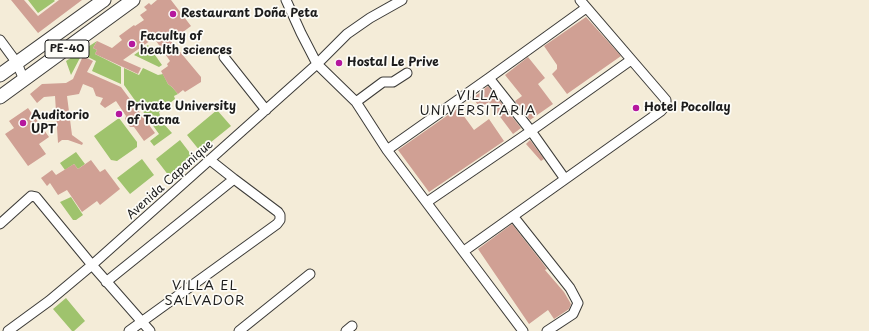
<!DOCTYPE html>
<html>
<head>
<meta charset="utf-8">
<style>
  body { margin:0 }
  canvas { display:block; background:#f4ecd8 }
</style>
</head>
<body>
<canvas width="869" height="331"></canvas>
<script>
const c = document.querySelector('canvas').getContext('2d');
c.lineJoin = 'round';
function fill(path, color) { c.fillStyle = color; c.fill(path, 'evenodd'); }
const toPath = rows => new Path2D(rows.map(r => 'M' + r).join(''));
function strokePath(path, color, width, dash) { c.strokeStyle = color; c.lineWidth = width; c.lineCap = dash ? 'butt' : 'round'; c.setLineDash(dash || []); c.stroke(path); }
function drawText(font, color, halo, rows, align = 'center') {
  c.font = font + ' "Playpen Sans",sans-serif'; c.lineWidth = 3.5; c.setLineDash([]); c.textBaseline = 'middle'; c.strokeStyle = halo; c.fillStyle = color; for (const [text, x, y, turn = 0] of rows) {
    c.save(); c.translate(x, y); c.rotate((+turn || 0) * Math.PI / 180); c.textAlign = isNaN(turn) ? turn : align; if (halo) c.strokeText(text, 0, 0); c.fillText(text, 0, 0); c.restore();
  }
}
const green = toPath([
  [28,0,54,0,55,1,38,13],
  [97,41,93,48,97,50,95,54,121,67,121,84,92,71,96,61,82,54,71,75,66,61],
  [148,45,162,65,159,67,134,55],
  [124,68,139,75,143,68,158,75,163,74,168,84,172,87,178,94,174,96,175,99,159,112,162,122,172,133,154,146,150,141,159,134,124,85],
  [217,110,231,126,200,151,187,135],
  [119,118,137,142,137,147,117,161,111,160,94,136],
  [180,140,193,157,169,176,156,159],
  [76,152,85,164,78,169,74,164,65,170,60,163],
  [142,159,154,175,130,194,117,178],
  [71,197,83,215,76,220,73,220,60,202],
  [66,298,85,321,74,331,72,331,53,309]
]);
const building = toPath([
  [11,0,24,0,38,16,59,0,82,0,38,33],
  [157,0,171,0,191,26,171,41,201,77,201,82,185,92,183,90,178,94,172,87,168,84,161,71,168,66,167,64,170,61,154,38,123,60,141,68,138,74,95,54,97,50,93,48,97,41,112,48,122,40,119,36,134,25,135,26,144,20,140,15,147,10,144,7,149,3,151,5],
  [586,17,621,56,567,94,552,74,557,69,557,65,544,46],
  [83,56,93,61,87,72,121,87,155,133,144,141,134,127,130,127,127,123,125,119,126,116,116,101,105,108,100,104,103,98,96,96,93,88,83,84,79,94,67,96,72,135,83,143,82,145,68,140,62,140,58,143,55,96,44,97,37,103,30,94,42,84,66,83,73,79],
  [528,57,545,78,538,84,553,104,530,120,515,101,522,96,505,75],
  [488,86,521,128,513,134,489,102,480,108,473,98],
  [28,108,49,137,39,144,46,154,28,166,5,134,14,128,9,121],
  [458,108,474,130,489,119,504,141,429,192,398,150],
  [530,140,544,159,541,161,526,144],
  [91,160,100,172,105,169,120,189,100,205,97,201,82,212,67,190,58,195,50,183,47,186,41,178,52,170,56,175,74,164,78,169],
  [512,224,541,261,547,269,545,270,564,292,571,304,569,309,554,319,548,310,529,324,478,249]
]);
const minor = toPath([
  [286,0,301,33,317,64,356,102,387,150,523,331],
  [0,40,17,63,24,80],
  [224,57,266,110],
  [489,78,531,131,565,179],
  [356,102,383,82,393,82,407,73],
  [387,150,489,78,586,8],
  [427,202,531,131,631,60],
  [513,216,570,288,578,303,573,314,547,331],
  [0,224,31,196,36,197,92,265,150,331],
  [464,251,661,111,666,105,666,100,580,0],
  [106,282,234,179],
  [8,331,49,301,92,265,317,64,347,34,370,18,402,0],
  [129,331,277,224,280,220,280,215,278,212,234,179,210,160],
  [239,331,310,274],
  [346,331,352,326]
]);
const highway = toPath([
  [0,75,104,0],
  [0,97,133,0]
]);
const markers = [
  [173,14,4,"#b5179e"],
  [132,44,4,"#b5179e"],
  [339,63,4,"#b5179e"],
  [636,108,4,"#b5179e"],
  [119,114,4,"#b5179e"],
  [23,123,4,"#b5179e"]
];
const shields = [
  [67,49,44]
];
const shieldNames = [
  ["PE-40",67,49]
];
const poiNames = [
  ["Restaurant Doña Peta",181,14],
  ["Faculty of",140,37],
  ["health sciences",140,51],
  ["Hostal Le Prive",347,63],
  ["Private University",127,107],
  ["of Tacna",127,121],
  ["Hotel Pocollay",644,108],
  ["Auditorio",31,116],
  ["UPT",31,130]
];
const streetNames = [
  ["Avenida Capanique",170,180,-42]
];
const neighbourhoodNames = [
  ["VILLA",478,96],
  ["UNIVERSITARIA",478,111],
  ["VILLA EL",205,286],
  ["SALVADOR",205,301]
];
fill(green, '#9fc36d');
fill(building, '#d0a094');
strokePath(minor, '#3c3b38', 11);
strokePath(highway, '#3c3b38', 15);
strokePath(minor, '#fff', 9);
strokePath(highway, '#fff', 13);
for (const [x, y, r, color] of markers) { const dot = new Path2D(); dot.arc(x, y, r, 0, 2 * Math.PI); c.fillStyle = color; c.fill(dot); strokePath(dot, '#fdfcf7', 1.5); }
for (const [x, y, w] of shields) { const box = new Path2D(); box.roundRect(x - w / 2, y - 9, w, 18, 3); c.fillStyle = '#fdfcf7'; c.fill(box); strokePath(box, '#1c1c1c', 1); }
drawText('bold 11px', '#1c1c1c', null, shieldNames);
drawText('bold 12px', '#1c1c1c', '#fdfcf7', poiNames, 'left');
drawText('12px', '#1c1c1c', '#fdfcf7', streetNames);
c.letterSpacing = '1px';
drawText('13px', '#1c1c1c', '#fdfcf7', neighbourhoodNames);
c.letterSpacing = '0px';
</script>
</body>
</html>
